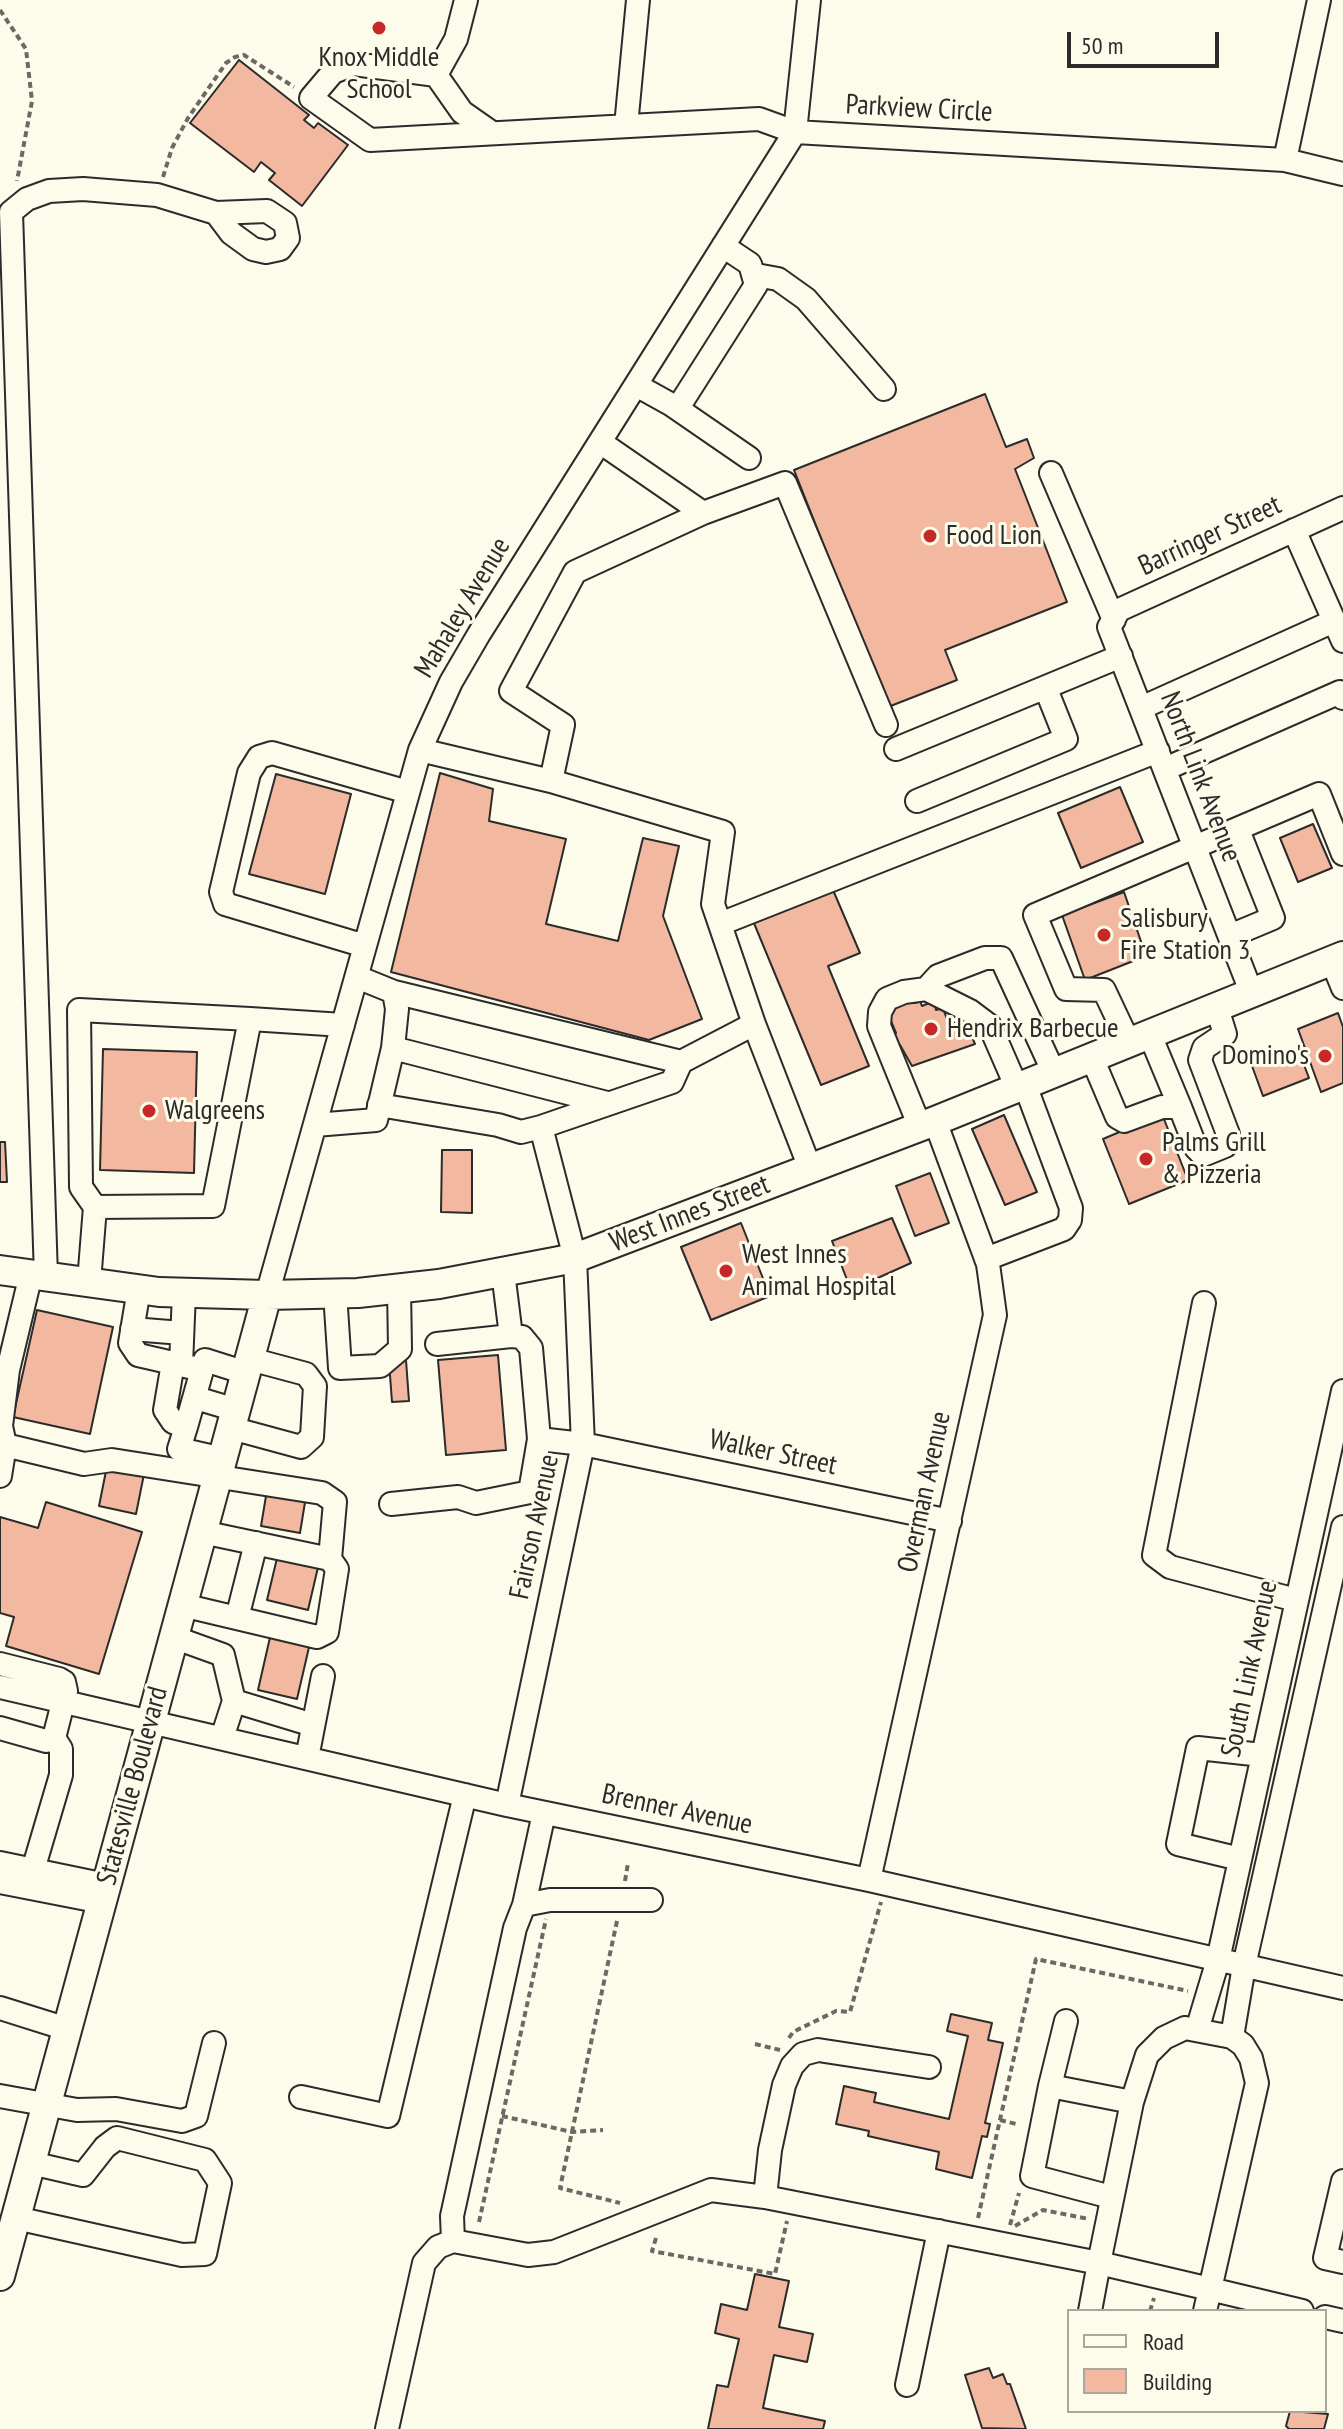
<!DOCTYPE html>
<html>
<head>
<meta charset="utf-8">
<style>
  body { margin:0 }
  #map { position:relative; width:1343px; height:2429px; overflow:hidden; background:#fdfbea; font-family:"PT Sans Narrow",sans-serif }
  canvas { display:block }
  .legend { position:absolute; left:1067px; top:2309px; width:260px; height:104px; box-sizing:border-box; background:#fdfbea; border:2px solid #a9a89e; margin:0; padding:10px 14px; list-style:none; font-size:24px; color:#2b2b2b }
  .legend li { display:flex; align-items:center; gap:16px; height:40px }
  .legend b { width:40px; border:2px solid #a9a89e }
  .scale { position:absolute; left:1067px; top:32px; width:152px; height:36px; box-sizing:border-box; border:4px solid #2b2b2b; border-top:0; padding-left:10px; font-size:24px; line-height:28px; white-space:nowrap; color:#2b2b2b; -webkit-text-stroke:6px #fdfbea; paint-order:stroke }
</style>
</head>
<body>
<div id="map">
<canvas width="1343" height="2429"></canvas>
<ul class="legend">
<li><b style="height:10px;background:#fdfbea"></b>Road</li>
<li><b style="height:22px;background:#f2b8a0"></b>Building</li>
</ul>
<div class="scale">50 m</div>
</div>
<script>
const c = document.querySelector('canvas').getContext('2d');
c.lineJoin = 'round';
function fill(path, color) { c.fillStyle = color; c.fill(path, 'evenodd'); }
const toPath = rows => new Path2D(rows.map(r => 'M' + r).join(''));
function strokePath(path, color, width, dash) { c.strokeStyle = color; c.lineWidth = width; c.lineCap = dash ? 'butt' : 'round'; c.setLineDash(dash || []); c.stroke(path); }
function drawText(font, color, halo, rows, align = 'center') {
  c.font = font + ' "PT Sans Narrow",sans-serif'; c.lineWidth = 6; c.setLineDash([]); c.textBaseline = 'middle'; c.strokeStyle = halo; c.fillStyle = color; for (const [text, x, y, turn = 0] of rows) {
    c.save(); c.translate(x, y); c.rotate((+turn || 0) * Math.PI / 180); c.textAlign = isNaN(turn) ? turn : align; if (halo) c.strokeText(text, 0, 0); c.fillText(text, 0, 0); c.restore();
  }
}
const building = toPath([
  [239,60,309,115,304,120,314,128,318,123,348,145,302,206,269,180,275,173,261,162,254,172,190,123,239,60],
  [985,394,1006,447,1027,439,1034,458,1015,469,1067,602,945,650,957,680,888,707,794,470,985,394],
  [440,773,493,789,489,821,566,839,546,924,618,941,643,838,679,846,663,916,702,1019,649,1040,391,972,440,773],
  [276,774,351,794,325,894,249,874,276,774],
  [1120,787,1143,842,1081,868,1058,813,1120,787],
  [1313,824,1332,868,1298,882,1280,838,1313,824],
  [830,883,860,953,828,966,869,1066,821,1085,751,916,830,883],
  [1124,892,1146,956,1085,980,1062,915,1124,892],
  [911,995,915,1003,920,1001,922,1006,934,1001,936,1010,943,1008,949,1025,964,1019,975,1044,912,1066,900,1045,895,1047,890,1036,896,1033,888,1014,889,1004,911,995],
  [1338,1013,1343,1027,1343,1083,1321,1092,1298,1029,1338,1013],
  [103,1049,197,1052,194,1173,100,1170,103,1049],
  [1298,1049,1309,1078,1263,1096,1252,1066,1298,1049],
  [1162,1114,1188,1180,1129,1204,1103,1139,1162,1114],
  [1004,1115,1037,1192,1005,1205,972,1129,1004,1115],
  [0,1142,5,1142,7,1182,0,1182,0,1142],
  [442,1150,472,1150,472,1213,441,1212,442,1150],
  [930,1173,949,1223,915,1236,896,1186,930,1173],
  [892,1218,911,1263,851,1290,832,1241,892,1218],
  [741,1223,770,1296,711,1320,681,1247,741,1223],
  [37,1310,113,1327,90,1434,13,1417,37,1310],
  [498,1355,506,1450,446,1455,438,1360,498,1355],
  [406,1360,409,1401,392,1402,389,1362,406,1360],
  [108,1461,145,1469,136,1514,99,1506,108,1461],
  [267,1490,306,1496,300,1533,261,1526,267,1490],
  [46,1502,142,1532,99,1674,6,1646,14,1617,0,1613,0,1517,38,1528,46,1502],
  [278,1554,319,1563,308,1610,267,1600,278,1554],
  [271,1633,310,1643,297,1699,258,1690,271,1633],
  [951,2014,992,2023,988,2040,1003,2043,985,2123,990,2124,987,2137,982,2136,972,2178,936,2169,939,2152,868,2136,869,2131,836,2124,844,2086,876,2093,874,2102,949,2119,968,2036,947,2031,951,2014],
  [755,2274,789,2281,779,2327,813,2334,807,2362,774,2355,763,2408,825,2421,823,2429,708,2429,717,2385,728,2387,739,2339,715,2333,721,2304,747,2310,755,2274],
  [989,2368,993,2378,1003,2374,1007,2384,1010,2384,1026,2429,982,2428,965,2375,989,2368],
  [1290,2411,1328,2414,1324,2429,1289,2429,1286,2426,1290,2411]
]);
const path = toPath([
  [0,10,26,49,32,101,17,181],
  [163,177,172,148,188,118,226,63,235,57,244,55,294,87],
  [625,1881,628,1863],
  [617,1921,560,2188,620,2203],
  [789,2038,793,2032,836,2011,850,2012,881,1902],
  [755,2044,780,2050],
  [502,2116,572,2132,603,2130],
  [1000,2120,1016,2124],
  [978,2218,1036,1959,1188,1991],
  [479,2222,546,1919],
  [1010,2225,1019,2193],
  [1015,2226,1043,2210,1089,2219],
  [656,2238,652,2251,775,2274,787,2221],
  [1150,2311,1154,2298]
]);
const minor = toPath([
  [436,75,456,39,466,0],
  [626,126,638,0],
  [492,133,462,112,436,75,354,64,333,72,311,98,370,140,759,119,795,132,1285,160,1343,174],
  [1285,160,1319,0],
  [756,275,778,279,806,299,884,389],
  [636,385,672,405,681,403,756,285,750,264,723,246],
  [672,405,749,458],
  [1051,473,1114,620],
  [703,513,785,483,886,725],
  [1294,530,1343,641],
  [1141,708,1334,621],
  [896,749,1121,656],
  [420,750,551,781,723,832,713,904,754,1024],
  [1165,769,1340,692,1343,698],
  [551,781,563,725,511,691,575,572,703,513,600,442],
  [917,801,1066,739,1046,689],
  [720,924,1158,751],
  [1230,936,1273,918,1238,830],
  [365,946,225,904,221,892,249,773,259,757,272,753,408,792],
  [1332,961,1343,988],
  [357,977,394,992,397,1009,393,1048,607,1103],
  [926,989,938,976,985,958,1001,958,1054,1073],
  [394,992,681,1062],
  [1252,994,1109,627,1119,610,1343,508],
  [1150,1035,1180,1107],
  [1129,1043,1104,990,1066,989,1035,915,1319,794,1343,854],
  [1092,1058,1117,1117,1124,1121,1162,1107,1180,1107,1196,1148,1203,1155,1225,1146,1228,1134,1200,1060,1204,1048,1225,1034,1217,1008],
  [379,1105,498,1125,521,1132,541,1127],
  [315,1125,376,1120,393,1048],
  [920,1127,879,1026,880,1012,887,999,904,992,926,989,970,1011,990,1026,1017,1088],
  [95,1207,81,1187,79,1010,250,1019],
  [986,1259,1064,1229,1070,1220,1071,1208,1025,1085],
  [503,1272,511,1336,522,1337,531,1348,539,1439,583,1444,950,1521],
  [31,1274,8,1370,1,1426,5,1445,84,1464,112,1460,322,1493,335,1502,330,1559],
  [46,1276,11,212,27,199,49,191,83,189,157,195,216,213,267,211,285,223,288,238,280,249,266,252,253,249,231,233,216,213],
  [89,1282,95,1207,213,1206,250,1019,343,1025],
  [139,1289,130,1343,138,1355,173,1363,165,1410,173,1422,186,1427,179,1449,223,1459],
  [335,1293,340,1368,380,1366,400,1349,399,1288],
  [267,1295,420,750,451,682,479,634,795,132,809,0],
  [1204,1303,1154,1555,1170,1567,1296,1600],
  [132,1329,182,1333],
  [437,1344,511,1336],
  [173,1363,202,1370,186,1427],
  [181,1365,184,1293],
  [202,1370,205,1360,246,1373],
  [196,1398,236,1410],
  [231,1428,301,1447,312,1437,315,1386,306,1374,250,1359],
  [0,1476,5,1445],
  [391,1504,458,1497,476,1503,530,1492,539,1439],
  [182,1605,317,1637,327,1632,337,1569,330,1559,202,1532],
  [237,1618,256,1543],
  [173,1637,223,1655,234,1701,222,1738],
  [0,1664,59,1679,64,1682,66,1691,54,1738,46,1741,0,1728],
  [0,1687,507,1805,869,1880,1343,1988],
  [234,1701,313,1725],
  [307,1758,323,1676],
  [507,1805,583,1444,575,1258,541,1127,672,1082,681,1062,754,1024,810,1168],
  [1240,1859,1178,1844,1198,1748,1262,1755],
  [0,1863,106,1885],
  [33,1870,61,1775,61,1749,54,1738],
  [869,1880,995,1315,988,1264,935,1121],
  [0,1882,102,1902],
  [524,1905,550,1900,651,1900],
  [0,2008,67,2029],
  [1185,2028,1232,2037,1243,2045,1251,2058,1257,2083,1210,2289,1099,2263,1132,2102,1147,2055,1164,2038,1185,2028],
  [1197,2030,1218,1960,1343,1391],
  [1232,2037,1244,1966,1343,1527],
  [1050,2086,1066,2021],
  [0,2096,77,2110,116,2109,182,2121,196,2116,214,2043],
  [301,2097,388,2116,465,1795],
  [1343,2181,1325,2258,1343,2262],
  [765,2197,770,2150,784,2085,792,2066,803,2054,818,2050,929,2067],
  [1111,2197,1032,2176,1050,2086,1132,2102],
  [16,2218,182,2255,205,2254,220,2183,205,2160,117,2138,105,2147,83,2175,31,2163],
  [453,2241,452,2216,515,1928,524,1905,544,1813],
  [1205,2311,1210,2289,1302,2311],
  [1325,2317,1343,2321],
  [907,2385,939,2231],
  [387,2429,424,2263,438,2247,453,2241,528,2255,554,2252,711,2190,765,2197,1099,2263,1090,2311]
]);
const major = toPath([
  [0,1270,159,1292,267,1295,358,1293,439,1284,575,1258,935,1121,1343,956],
  [0,2276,267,1295]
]);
const markers = [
  [379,28,8,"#c62828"],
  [930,536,8,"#c62828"],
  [1104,935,8,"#c62828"],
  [931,1029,8,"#c62828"],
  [1325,1056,8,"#c62828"],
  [149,1111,8,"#c62828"],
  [1146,1159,8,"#c62828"],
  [726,1271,8,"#c62828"]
];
const poiNames = [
  ["Knox Middle",379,58,"center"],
  ["School",379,90,"center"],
  ["Food Lion",946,536],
  ["Salisbury",1120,919],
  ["Fire Station 3",1120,951],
  ["Hendrix Barbecue",947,1029],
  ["Domino's",1309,1056,"right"],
  ["Walgreens",165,1111],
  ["Palms Grill",1162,1143],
  ["& Pizzeria",1162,1175],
  ["West Innes",742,1255],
  ["Animal Hospital",742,1287]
];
const streetNames = [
  ["Parkview Circle",919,109,3],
  ["Barringer Street",1210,536,-25],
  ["Mahaley Avenue",463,608,-59],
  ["North Link Avenue",1200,777,69],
  ["West Innes Street",690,1214,-21],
  ["Walker Street",773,1453,12],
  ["Overman Avenue",925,1492,-78],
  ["Fairson Avenue",535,1527,-78],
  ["South Link Avenue",1250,1669,-78],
  ["Statesville Boulevard",133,1786,-75],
  ["Brenner Avenue",677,1810,12]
];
fill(building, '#f2b8a0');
strokePath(building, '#2b2b2b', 2);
strokePath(minor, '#2b2b2b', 26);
strokePath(major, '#2b2b2b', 32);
strokePath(path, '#6a6964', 4, [6, 4]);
strokePath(minor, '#fdfbea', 22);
strokePath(major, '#fdfbea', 28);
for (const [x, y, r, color] of markers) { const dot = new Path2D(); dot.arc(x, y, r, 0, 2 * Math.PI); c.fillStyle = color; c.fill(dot); strokePath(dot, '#fdfbea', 3); }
drawText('28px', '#2b2b2b', '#fdfbea', poiNames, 'left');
drawText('28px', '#2b2b2b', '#fdfbea', streetNames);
</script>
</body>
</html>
